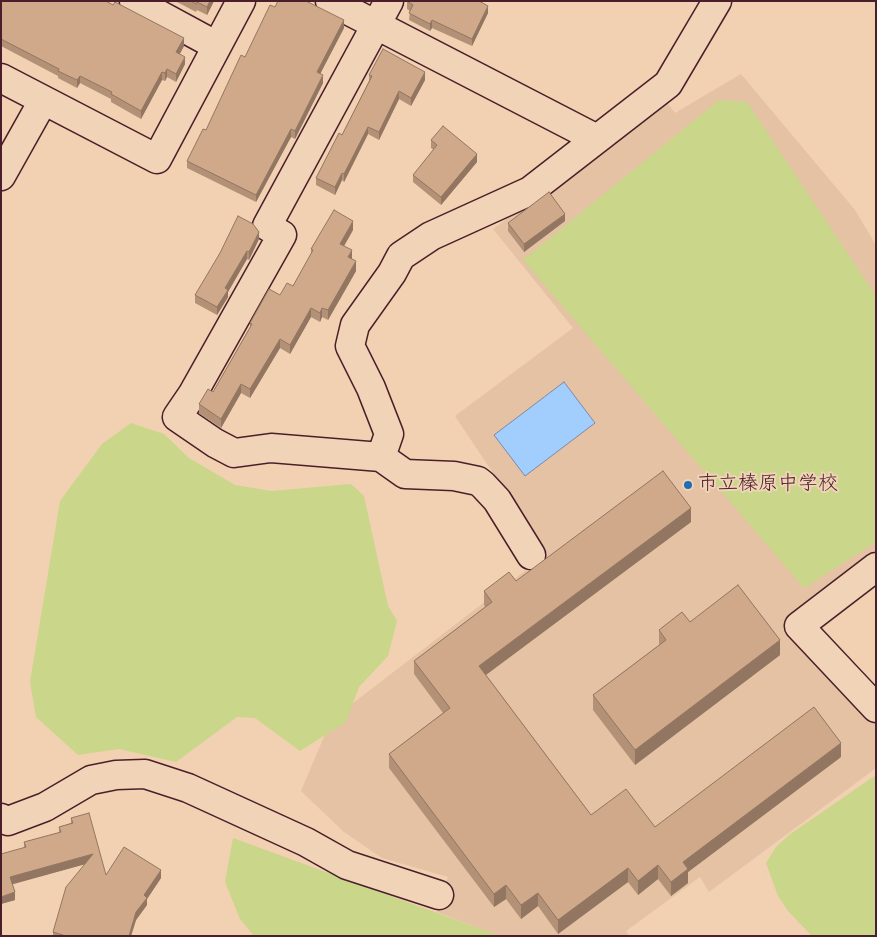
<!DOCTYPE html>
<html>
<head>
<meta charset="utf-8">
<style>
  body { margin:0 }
  #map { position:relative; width:877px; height:937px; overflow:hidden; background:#f1d1b1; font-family:Mynerve,sans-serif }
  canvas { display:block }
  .frame { position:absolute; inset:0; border:2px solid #4a1f2b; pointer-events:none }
</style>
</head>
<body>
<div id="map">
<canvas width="877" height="937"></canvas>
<div class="frame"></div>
</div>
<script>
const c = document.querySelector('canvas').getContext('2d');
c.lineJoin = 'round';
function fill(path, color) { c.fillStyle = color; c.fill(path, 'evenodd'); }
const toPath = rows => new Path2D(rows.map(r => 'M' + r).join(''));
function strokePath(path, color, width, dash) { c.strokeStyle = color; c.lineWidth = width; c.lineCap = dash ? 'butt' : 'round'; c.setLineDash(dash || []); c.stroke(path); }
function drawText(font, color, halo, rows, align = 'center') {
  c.font = font + ' Mynerve,"Klee One",sans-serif'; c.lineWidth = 4; c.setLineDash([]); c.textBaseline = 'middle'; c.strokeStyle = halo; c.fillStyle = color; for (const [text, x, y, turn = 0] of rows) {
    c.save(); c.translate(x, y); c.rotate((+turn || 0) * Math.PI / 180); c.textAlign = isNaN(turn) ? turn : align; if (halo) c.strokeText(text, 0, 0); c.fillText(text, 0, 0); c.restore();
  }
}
const built = toPath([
  [741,74,855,210,876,245,876,586,805,642,876,720,876,768,709,892,700,877,626,931,629,936,499,936,437,912,448,877,382,858,344,832,301,791,331,720,547,554,455,416,573,328,493,229,665,100,675,113]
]);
const green = toPath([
  [719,100,747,102,876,296,876,542,804,588,523,260],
  [131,423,164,434,189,458,235,485,271,491,351,484,364,496,388,606,397,621,388,656,359,687,346,722,300,751,255,718,237,717,176,762,119,749,78,755,36,717,30,682,60,501,102,444],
  [876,775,876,936,812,936,788,911,778,896,766,863,776,847,789,835],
  [233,838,500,936,254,936,240,919,225,882]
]);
const water = toPath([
  [564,382,595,423,525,476,494,435,564,382]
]);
const minor = toPath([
  [134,1,217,46],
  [330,1,597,139],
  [389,1,267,226,282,235,192,395,177,417,215,443,234,453,271,448,381,457,405,474,454,476,478,481,483,485,497,500,531,555],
  [1,78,157,159,241,1],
  [1,176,43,101],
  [381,457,389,434,371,388,350,346,355,325,392,273,401,256,431,236,530,191,668,84,717,1],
  [876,567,799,626,876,708],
  [1,818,8,821,45,807,91,780,116,775,145,774,188,788,306,842,347,865,439,895]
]);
const wall = toPath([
  [1,1,184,46,180,54,185,64,176,82,167,77,165,81,162,80,141,119,111,102,111,99,80,83,77,88,58,78,58,76,1,46],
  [175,1,214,1,207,15,197,10,196,12],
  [407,1,488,13,472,46,432,28,430,31,409,20,410,11,407,9],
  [275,7,344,28,320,74,323,83,295,139,291,137,256,202,187,168,187,161,206,130,245,57],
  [369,75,425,80,411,106,399,99,379,140,368,134,344,182,342,180,335,195,316,185,316,178,342,135,369,81],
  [431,140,477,162,441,205,413,182,413,175,434,150,431,148],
  [565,221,524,252,508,231,508,223],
  [353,230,344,246,352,260,356,271,328,320,322,317,320,322,311,317,290,354,280,348,250,398,241,393,221,428,199,413,199,404,213,392,250,327,250,323,280,295,293,286,311,255,311,249],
  [259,239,249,260,247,259,228,292,228,297,217,315,195,303,195,295],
  [691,522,486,675,591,815,655,827,841,757,688,872,688,883,671,896,658,879,638,895,628,882,558,934,538,906,521,919,506,899,494,907,389,768,389,754,443,713,414,674,414,661,485,607,484,605,484,591,516,581],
  [690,622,780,655,635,765,593,710,593,695,659,645,659,630],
  [71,818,106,875,161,878,147,899,147,905,136,920,131,936,53,936,53,932,85,864,12,884,15,900,1,904,24,847,24,842,59,833,59,827,71,823]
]);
const shadedWall = toPath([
  [210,1,214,1,207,15,207,7],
  [488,6,488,13,472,46,472,39],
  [344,20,344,28,317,80,317,72],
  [432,20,432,28,430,31,430,24],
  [184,38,184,46,176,60,176,52],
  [185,57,185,64,176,82,176,74],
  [167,69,167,77,165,81,165,73],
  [162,72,162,80,141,119,141,111],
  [425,72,425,80,411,106,411,98],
  [323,75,323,83,295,139,295,131],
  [80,76,80,83,77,88,77,80],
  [399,91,399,99,379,140,379,132],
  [368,127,368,134,344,182,344,174],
  [291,129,291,137,256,202,256,195],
  [477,154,477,162,441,205,441,197],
  [342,173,342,180,335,195,335,187],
  [565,214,565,221,524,252,524,244],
  [353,221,353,230,340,253,340,244],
  [259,232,259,239,249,260,249,252],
  [352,250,352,260,348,257],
  [247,251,247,259,228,292,228,297,217,315,217,307,225,288],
  [356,261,356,271,328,320,328,310],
  [311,308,311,317,290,354,290,345],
  [322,308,322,317,320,322,320,313],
  [280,339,280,348,250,398,250,389],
  [241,384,241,393,221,428,221,419],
  [691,508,691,522,479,680,479,666],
  [780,640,780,655,635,765,635,750],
  [841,743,841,757,688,872,688,883,671,896,671,882,683,862],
  [93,854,93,862,10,885,10,877],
  [658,865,658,879,638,895,638,881],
  [628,868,628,882,558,934,558,920],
  [161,870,161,878,147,899,147,905,136,920,131,936,129,936,136,912,144,895],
  [506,885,506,899,494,907,494,894],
  [15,892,15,900,1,904,1,897],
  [538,893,538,906,521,919,521,905]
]);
const building = toPath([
  [1,1,106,1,113,5,115,2,184,38,176,52,185,57,176,74,167,69,165,73,162,72,141,111,111,94,112,92,80,76,77,80,58,71,59,69,1,39,1,1],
  [191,1,210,1,207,7,197,2,196,4,191,1],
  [278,1,306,1,344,20,317,72,323,75,295,131,291,129,256,195,187,161,203,129,206,130,241,55,245,57,270,5,275,7,278,1],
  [407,1,479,1,488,6,472,39,432,20,430,24,409,13,413,5,407,1],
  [383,49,425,72,411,98,399,91,379,132,368,127,344,174,342,173,335,187,316,178,339,133,342,135,372,76,369,75,383,49],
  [443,126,477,154,441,197,413,175,437,145,431,140,443,126],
  [549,192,565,214,524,244,508,223,549,192],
  [334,210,353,221,340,244,352,250,348,257,356,261,328,310,322,308,320,313,311,308,290,345,280,339,250,389,241,384,221,419,199,404,208,389,213,392,252,324,250,323,269,289,280,295,287,283,293,286,313,250,311,249,334,210],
  [238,216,253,224,259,232,249,252,247,251,225,288,228,290,217,307,195,295,220,253,238,216],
  [663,471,691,508,479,666,591,815,626,789,655,827,814,707,841,743,683,862,688,869,671,882,658,865,638,881,628,868,558,920,538,893,521,905,506,885,494,894,389,754,450,708,414,661,492,602,484,591,509,572,516,581,663,471],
  [738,585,780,640,635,750,593,695,666,640,659,630,682,612,690,622,738,585],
  [89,813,106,875,124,847,161,870,144,895,147,898,136,912,129,936,66,936,53,932,66,887,93,854,10,877,15,892,1,897,1,854,26,847,24,842,61,832,59,827,73,823,71,818,89,813]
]);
const markers = [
  [688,485,5,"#1f6fb2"]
];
const poiNames = [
  ["市立榛原中学校",698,485]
];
fill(built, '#e4c2a3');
fill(green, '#cad689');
fill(water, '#a1cefc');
strokePath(water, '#7e88a8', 1);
strokePath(minor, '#4a1f2b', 31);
strokePath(minor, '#f1d3b7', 28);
fill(wall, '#b39177');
fill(shadedWall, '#927661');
fill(building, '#d0a98a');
strokePath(building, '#927661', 1);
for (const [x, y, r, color] of markers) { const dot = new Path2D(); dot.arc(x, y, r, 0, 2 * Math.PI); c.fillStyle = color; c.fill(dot); strokePath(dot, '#f1d3b7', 2); }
drawText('20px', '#4a1f2b', '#f1d3b7', poiNames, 'left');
</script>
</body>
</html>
